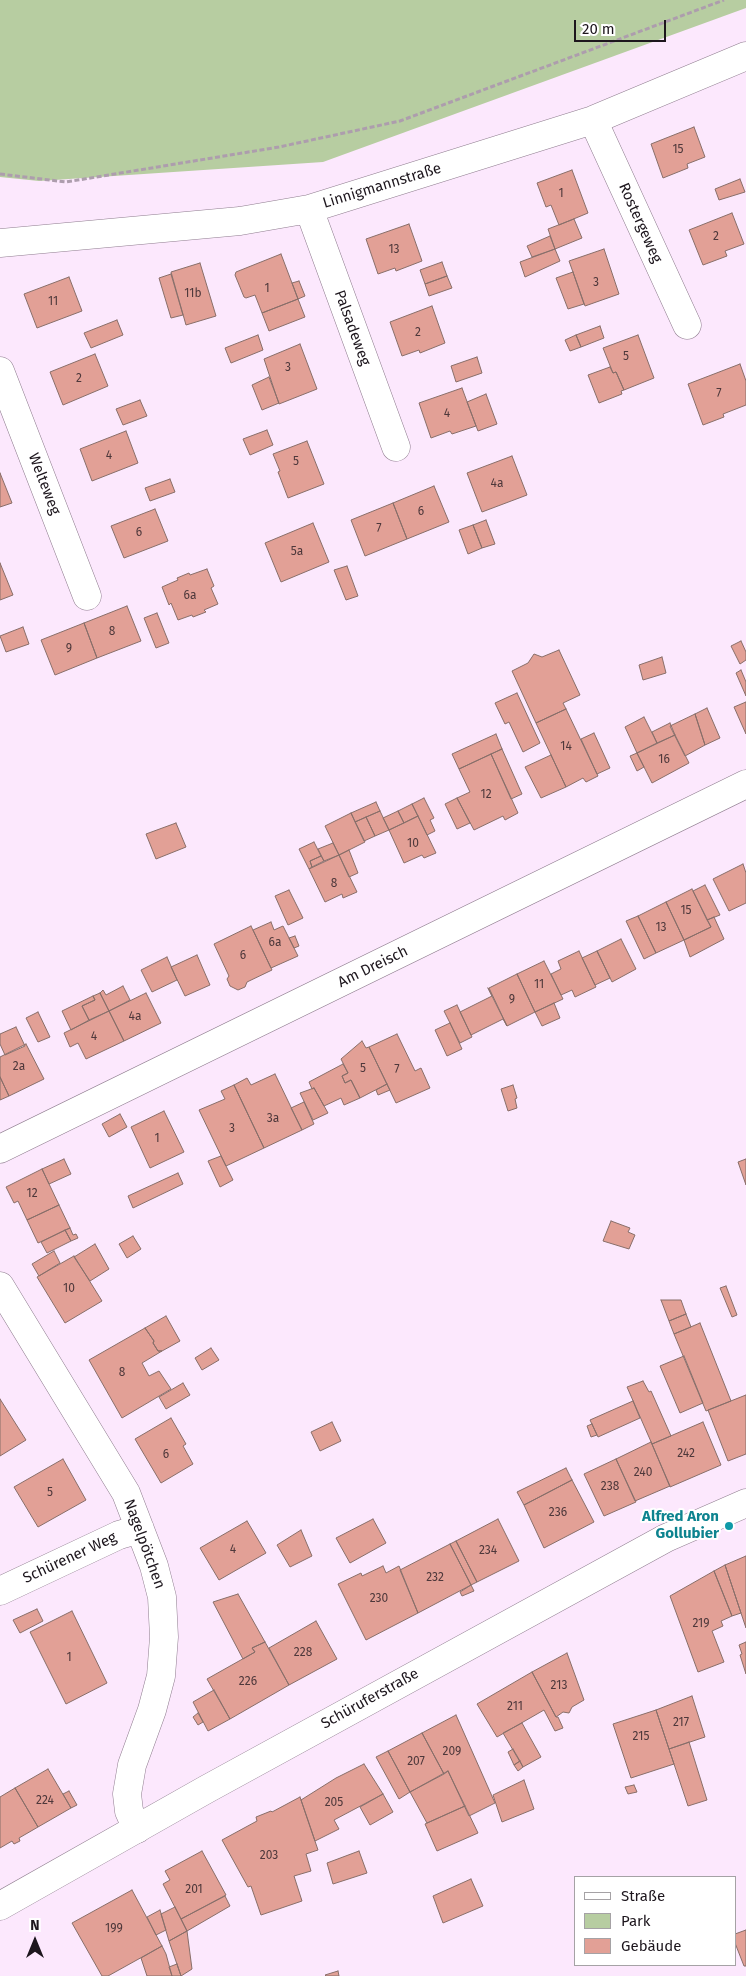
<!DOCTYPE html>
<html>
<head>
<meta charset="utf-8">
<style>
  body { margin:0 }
  #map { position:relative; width:746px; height:1976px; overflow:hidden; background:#fce8fd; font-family:"Fira Sans",sans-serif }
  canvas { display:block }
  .legend { position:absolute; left:574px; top:1876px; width:162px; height:90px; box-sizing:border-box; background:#fff; border:1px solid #a5a2a5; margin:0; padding:6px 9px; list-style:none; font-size:15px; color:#1d161d }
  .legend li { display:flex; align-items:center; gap:10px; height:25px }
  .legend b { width:25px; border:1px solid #a5a2a5 }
  .north { position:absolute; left:10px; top:1916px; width:50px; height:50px; -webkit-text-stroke:4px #fff; paint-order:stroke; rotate:0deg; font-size:14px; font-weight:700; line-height:20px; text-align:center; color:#1d161d }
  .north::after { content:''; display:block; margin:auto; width:18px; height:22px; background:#1d161d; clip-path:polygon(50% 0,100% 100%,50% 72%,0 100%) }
  .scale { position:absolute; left:574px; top:20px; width:92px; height:22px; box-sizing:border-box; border:2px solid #1d161d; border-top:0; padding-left:6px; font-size:15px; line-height:18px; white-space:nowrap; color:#1d161d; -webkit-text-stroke:4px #fff; paint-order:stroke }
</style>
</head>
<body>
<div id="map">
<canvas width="746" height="1976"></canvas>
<ul class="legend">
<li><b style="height:6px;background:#fff"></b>Straße</li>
<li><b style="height:14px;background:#b7cda1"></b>Park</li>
<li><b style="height:14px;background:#e2a096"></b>Gebäude</li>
</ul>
<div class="north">N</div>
<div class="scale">20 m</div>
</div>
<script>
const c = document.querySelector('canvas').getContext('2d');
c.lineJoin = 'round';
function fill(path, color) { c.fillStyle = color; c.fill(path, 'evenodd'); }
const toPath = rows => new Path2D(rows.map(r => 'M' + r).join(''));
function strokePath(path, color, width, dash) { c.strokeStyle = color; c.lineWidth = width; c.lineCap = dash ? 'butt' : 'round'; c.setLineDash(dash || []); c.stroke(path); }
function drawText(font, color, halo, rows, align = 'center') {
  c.font = font + ' "Fira Sans",sans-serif'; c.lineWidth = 4; c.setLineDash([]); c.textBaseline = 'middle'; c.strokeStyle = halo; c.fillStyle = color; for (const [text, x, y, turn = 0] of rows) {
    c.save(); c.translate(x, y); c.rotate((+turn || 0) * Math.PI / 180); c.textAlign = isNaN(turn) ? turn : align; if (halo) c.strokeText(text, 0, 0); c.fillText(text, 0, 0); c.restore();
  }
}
const green = toPath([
  [0,0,746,0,746,8,323,162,39,181,0,177]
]);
const building = toPath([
  [694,127,705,157,687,164,688,168,663,178,651,144,694,127],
  [572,170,588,213,559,225,551,205,546,207,537,183,572,170],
  [740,179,745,192,719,200,715,189,740,179],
  [732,213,744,244,725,251,727,256,703,265,689,230,732,213],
  [574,219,582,238,555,249,548,229,574,219],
  [409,224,422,261,396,271,395,268,378,274,366,239,409,224],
  [550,236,555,249,532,257,527,246,550,236],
  [555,249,560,261,525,277,520,262,555,249],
  [604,249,619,294,585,306,569,261,604,249],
  [281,254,298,299,262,313,255,295,246,298,244,297,235,275,236,272,281,254],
  [442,262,447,276,425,284,420,270,442,262],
  [200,263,216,316,186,325,171,272,200,263],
  [573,272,584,304,568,309,556,278,573,272],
  [171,274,183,315,171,318,159,278,171,274],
  [447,276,452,288,429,296,425,284,447,276],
  [69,277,82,311,37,328,24,294,69,277],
  [299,281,305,296,298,299,292,283,299,281],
  [298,299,305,317,269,331,262,313,298,299],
  [432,306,445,343,420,353,419,350,402,356,390,322,432,306],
  [117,320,123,335,91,348,84,333,117,320],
  [600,326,604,338,581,347,576,335,600,326],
  [258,335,263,350,231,363,225,348,258,335],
  [576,335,581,347,570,351,565,340,576,335],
  [638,335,654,378,624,390,616,372,613,373,603,348,638,335],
  [300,344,317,389,279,404,264,359,300,344],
  [95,354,108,386,63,405,50,372,95,354],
  [477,357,482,373,456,382,451,366,477,357],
  [740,364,746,381,746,405,723,414,724,417,703,425,688,384,740,364],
  [610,367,613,373,616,372,624,390,621,391,622,394,599,403,588,375,610,367],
  [269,377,279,403,262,410,252,385,269,377],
  [462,388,476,426,452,434,450,431,431,438,419,403,462,388],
  [486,394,497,424,478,431,467,402,486,394],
  [140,400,147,416,123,425,116,409,140,400],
  [267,430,273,445,250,455,243,439,267,430],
  [126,431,138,463,92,481,80,449,126,431],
  [307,441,324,484,288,498,278,472,280,471,273,454,307,441],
  [512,456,527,495,482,512,467,473,512,456],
  [0,473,12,503,0,507,0,473],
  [170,479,175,492,150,501,145,488,170,479],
  [434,486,449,522,407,539,393,503,434,486],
  [393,503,407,539,365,556,351,520,393,503],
  [155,509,168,541,124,558,111,526,155,509],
  [486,520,495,544,482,548,473,525,486,520],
  [313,523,329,562,281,582,265,543,313,523],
  [473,525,482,548,468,554,459,530,473,525],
  [0,563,13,595,0,600,0,563],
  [347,566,358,596,346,600,334,570,347,566],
  [207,569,214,586,211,588,218,604,204,610,206,612,193,617,192,615,178,620,171,603,169,605,162,587,178,580,177,578,189,573,190,575,207,569],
  [127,606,141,641,97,658,84,623,127,606],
  [157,613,169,643,156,648,144,618,157,613],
  [84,623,97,658,55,675,41,640,84,623],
  [23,627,29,644,6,652,0,636,23,627],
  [741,641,746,652,746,660,740,664,731,646,741,641],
  [559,650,580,695,563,703,566,709,536,723,512,671,528,663,534,654,542,657,559,650],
  [662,657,666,673,643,680,639,665,662,657],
  [741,670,746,682,746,696,736,673,741,670],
  [517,693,540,743,523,752,509,722,505,724,495,703,517,693],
  [746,702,746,734,734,707,746,702],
  [707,708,720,738,705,745,695,714,707,708],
  [566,709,598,776,586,782,583,778,566,787,536,723,566,709],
  [695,714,705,745,685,756,670,726,695,714],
  [644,717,657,743,637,753,625,727,644,717],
  [670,723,675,735,657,743,652,732,670,723],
  [594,733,610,768,597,774,581,739,594,733],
  [496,734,502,749,459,769,452,754,496,734],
  [675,735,689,763,652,783,637,753,675,735],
  [502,749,522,794,511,799,491,754,502,749],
  [637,753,644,767,637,771,630,756,637,753],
  [491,754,518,813,505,820,503,816,474,830,457,798,470,792,459,769,491,754],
  [551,755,566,787,541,798,525,767,551,755],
  [424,798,434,818,430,820,435,831,427,835,412,804,424,798],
  [457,798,470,823,457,829,445,804,457,798],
  [376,802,380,811,355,822,351,813,376,802],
  [412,804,418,816,404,823,398,811,412,804],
  [380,811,389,830,375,836,366,817,380,811],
  [398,811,404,823,389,830,383,818,398,811],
  [351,813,365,842,339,855,325,826,351,813],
  [418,816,436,853,424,858,422,855,404,863,389,830,418,816],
  [366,817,375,836,364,841,355,822,366,817],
  [176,823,186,847,156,859,146,834,176,823],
  [314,842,321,856,310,861,312,867,309,869,299,849,314,842],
  [333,843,339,855,324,861,318,849,333,843],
  [349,850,358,873,349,877,339,855,349,850],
  [339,855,357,892,343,898,342,894,325,902,309,869,339,855],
  [321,856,324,861,312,867,310,861,321,856],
  [743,864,746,873,746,903,729,911,713,879,743,864],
  [705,885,720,915,707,920,693,891,705,885],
  [692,889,711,927,684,940,666,902,692,889],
  [289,890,303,918,288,925,275,896,289,890],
  [666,902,684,940,656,953,638,916,666,902],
  [638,916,656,953,644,959,626,921,638,916],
  [714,917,724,939,690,957,684,940,711,927,707,920,714,917],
  [271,922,274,930,283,926,298,956,271,968,253,930,271,922],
  [251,926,272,970,247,982,245,987,238,990,230,986,227,979,229,976,214,944,251,926],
  [295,936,299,946,294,948,289,938,295,936],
  [621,939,636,969,612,982,597,951,621,939],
  [579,951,596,987,575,997,572,990,561,995,551,974,561,969,558,961,579,951],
  [597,951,610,978,595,985,582,958,597,951],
  [197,955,210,985,185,996,171,967,197,955],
  [167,957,177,980,152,992,141,970,167,957],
  [544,961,563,999,535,1012,517,974,544,961],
  [517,974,535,1012,507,1026,489,988,517,974],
  [123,986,130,1000,109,1011,100,993,103,990,106,995,123,986],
  [488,988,507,1026,503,1019,471,1035,460,1012,492,996,488,988],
  [100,993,109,1011,89,1020,82,1006,95,1000,93,996,100,993],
  [146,993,161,1023,124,1041,109,1011,146,993],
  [93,996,95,1000,82,1006,89,1020,71,1030,62,1011,93,996],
  [554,1003,560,1018,542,1026,535,1012,554,1003],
  [457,1005,472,1037,460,1043,444,1011,457,1005],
  [109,1011,124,1041,86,1059,78,1043,70,1047,64,1033,109,1011],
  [38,1012,50,1037,38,1042,26,1018,38,1012],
  [450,1023,462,1049,447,1056,435,1030,450,1023],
  [16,1027,25,1046,5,1055,0,1044,0,1034,16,1027],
  [397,1034,415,1071,421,1068,430,1088,396,1103,369,1047,397,1034],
  [362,1041,366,1048,369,1047,387,1084,360,1098,351,1080,345,1083,342,1076,348,1073,341,1059,362,1041],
  [26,1044,44,1079,9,1096,0,1077,0,1057,26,1044],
  [343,1064,348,1073,342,1076,345,1083,351,1080,360,1098,344,1105,341,1098,324,1106,314,1088,312,1089,309,1082,343,1064],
  [275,1074,302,1130,264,1148,234,1085,247,1078,251,1085,275,1074],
  [0,1077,9,1096,0,1100,0,1077],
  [387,1084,390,1090,378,1095,376,1090,387,1084],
  [234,1085,264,1148,226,1166,199,1110,225,1099,221,1091,234,1085],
  [513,1085,517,1098,515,1099,517,1108,508,1111,501,1089,513,1085],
  [314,1088,328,1113,313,1120,300,1093,314,1088],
  [304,1102,314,1124,302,1130,291,1108,304,1102],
  [164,1111,184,1152,150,1168,131,1127,164,1111],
  [120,1114,127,1127,109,1137,102,1124,120,1114],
  [221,1156,233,1180,220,1187,208,1161,221,1156],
  [64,1159,71,1174,49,1184,42,1169,64,1159],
  [746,1159,746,1185,738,1162,746,1159],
  [42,1169,59,1205,27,1220,18,1201,14,1203,6,1187,42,1169],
  [178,1173,183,1184,133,1208,128,1196,178,1173],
  [59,1205,70,1228,38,1243,27,1220,59,1205],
  [611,1221,630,1228,628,1232,635,1235,629,1249,603,1241,611,1221],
  [70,1228,73,1235,76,1234,78,1238,71,1241,65,1230,70,1228],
  [65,1230,71,1241,47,1253,41,1242,65,1230],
  [133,1236,141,1249,127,1258,119,1244,133,1236],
  [95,1244,109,1269,90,1281,74,1257,95,1244],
  [54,1251,60,1263,39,1276,32,1264,54,1251],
  [74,1256,102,1301,65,1323,37,1277,74,1256],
  [726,1286,737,1315,732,1317,720,1288,726,1286],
  [661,1300,681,1300,686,1314,669,1321,661,1300],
  [686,1314,691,1327,674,1334,669,1321,686,1314],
  [166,1316,180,1341,162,1351,158,1351,153,1343,154,1341,145,1328,166,1316],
  [700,1323,731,1401,706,1411,674,1334,700,1323],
  [145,1328,154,1341,153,1343,158,1351,162,1351,142,1363,149,1376,159,1371,171,1389,122,1418,89,1360,145,1328],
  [211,1348,219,1360,202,1370,195,1358,211,1348],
  [684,1356,703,1403,680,1413,660,1366,684,1356],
  [643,1381,649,1392,651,1391,671,1436,652,1444,627,1387,643,1381],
  [183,1383,190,1395,166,1409,159,1397,183,1383],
  [746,1395,746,1454,728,1461,708,1410,746,1395],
  [0,1399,26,1440,0,1456,0,1399],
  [633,1401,640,1418,598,1437,590,1420,633,1401],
  [171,1418,186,1444,183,1446,193,1464,161,1483,135,1439,171,1418],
  [332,1422,341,1441,320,1451,311,1432,332,1422],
  [703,1422,721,1465,670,1487,652,1444,703,1422],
  [592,1424,597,1435,591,1437,587,1426,592,1424],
  [651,1442,670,1486,635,1501,616,1459,651,1442],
  [63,1459,86,1500,38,1527,14,1487,63,1459],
  [616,1459,636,1502,604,1516,584,1474,616,1459],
  [566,1468,572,1480,524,1505,517,1492,566,1468],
  [572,1480,594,1522,544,1548,524,1505,572,1480],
  [373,1519,386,1543,350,1563,336,1538,373,1519],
  [498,1519,519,1561,477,1582,456,1541,498,1519],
  [247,1521,266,1553,219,1580,200,1548,247,1521],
  [301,1530,312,1556,290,1567,277,1545,301,1530],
  [456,1541,477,1582,471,1585,450,1544,456,1541],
  [450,1544,471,1585,418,1613,400,1570,450,1544],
  [746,1556,746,1628,725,1565,746,1556],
  [725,1565,741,1613,732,1616,714,1571,725,1565],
  [383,1566,386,1573,399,1566,418,1613,366,1640,338,1584,361,1573,362,1576,383,1566],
  [714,1571,732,1616,721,1621,723,1626,712,1631,724,1662,698,1672,670,1596,714,1571],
  [471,1585,474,1591,462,1596,460,1592,471,1585],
  [238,1594,265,1642,252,1648,255,1652,243,1659,213,1602,238,1594],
  [37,1609,43,1621,20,1633,13,1620,37,1609],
  [72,1611,107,1683,66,1704,30,1632,72,1611],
  [316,1621,337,1659,289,1685,269,1648,316,1621],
  [265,1642,289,1685,230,1719,207,1679,255,1652,252,1648,265,1642],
  [746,1642,746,1674,740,1655,742,1654,739,1645,746,1642],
  [567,1653,584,1700,572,1707,569,1713,563,1712,556,1717,532,1672,567,1653],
  [532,1672,556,1717,558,1717,563,1728,555,1731,544,1710,497,1737,477,1704,532,1672],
  [214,1690,230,1719,208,1731,193,1702,214,1690],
  [692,1696,705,1737,669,1749,656,1710,692,1696],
  [656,1710,674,1764,631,1778,613,1724,656,1710],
  [198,1713,203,1722,198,1725,193,1717,198,1713],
  [456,1715,495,1803,469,1816,448,1771,444,1774,422,1733,456,1715],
  [522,1723,541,1757,523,1767,503,1733,522,1723],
  [422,1733,444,1774,410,1792,388,1751,422,1733],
  [689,1742,707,1800,688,1806,669,1749,689,1742],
  [513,1749,520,1761,514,1765,508,1752,513,1749],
  [388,1751,410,1792,399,1799,376,1757,388,1751],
  [520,1761,523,1767,518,1771,514,1765,520,1761],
  [364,1764,383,1794,334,1820,339,1829,315,1841,301,1800,336,1778,364,1764],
  [48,1769,71,1808,38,1827,15,1788,48,1769],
  [448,1771,465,1806,427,1823,410,1792,448,1771],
  [524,1780,534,1809,502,1822,493,1795,524,1780],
  [634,1785,637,1792,628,1794,625,1787,634,1785],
  [15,1788,38,1827,19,1838,20,1841,14,1844,12,1841,0,1848,0,1797,15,1788],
  [69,1791,77,1805,71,1808,63,1794,69,1791],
  [383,1794,393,1812,370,1825,360,1807,383,1794],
  [300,1797,318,1850,306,1854,311,1871,294,1876,302,1901,261,1915,251,1886,248,1887,222,1840,257,1821,256,1817,271,1811,272,1812,300,1797],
  [465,1806,478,1833,437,1851,425,1824,465,1806],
  [202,1851,226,1895,181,1919,163,1884,170,1880,165,1871,202,1851],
  [359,1851,367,1873,333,1884,327,1863,359,1851],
  [471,1879,483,1906,443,1923,433,1896,471,1879],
  [132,1890,162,1946,108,1976,102,1976,72,1923,132,1890],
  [225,1896,230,1906,187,1931,181,1919,225,1896],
  [175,1907,187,1931,169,1941,161,1914,175,1907],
  [160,1910,166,1930,156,1935,147,1917,160,1910],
  [746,1930,746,1966,744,1966,735,1943,735,1934,746,1930],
  [187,1931,192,1969,181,1976,169,1941,187,1931],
  [162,1946,166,1954,172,1976,147,1976,141,1958,162,1946],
  [177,1964,181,1976,172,1976,169,1967,177,1964],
  [338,1971,339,1976,326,1976,325,1975,338,1971]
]);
const path = toPath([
  [0,174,66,182,279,147,400,121,724,0]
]);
const street = toPath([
  [593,120,687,325],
  [309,209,396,447],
  [0,243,240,221,309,209,593,120,746,56],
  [0,371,87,596],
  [0,1149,746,784],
  [0,1286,126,1493,154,1566,162,1597,164,1637,161,1676,152,1710,132,1765,127,1794,129,1811,137,1829],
  [0,1591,119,1535,140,1529]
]);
const secondary = toPath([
  [0,1906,207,1789,666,1538,746,1503]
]);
const markers = [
  [729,1526,5,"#0f9aa8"]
];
const numberNames = [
  ["15",678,150],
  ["1",561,194],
  ["2",716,237],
  ["13",394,250],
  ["3",596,283],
  ["1",267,289],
  ["11b",193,294],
  ["11",53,302],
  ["2",418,333],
  ["5",626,357],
  ["3",288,368],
  ["2",79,379],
  ["7",719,394],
  ["4",447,414],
  ["4",109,456],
  ["5",296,462],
  ["4a",497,484],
  ["6",421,512],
  ["7",379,529],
  ["6",139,533],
  ["5a",297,552],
  ["6a",190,596],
  ["8",112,632],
  ["9",69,649],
  ["14",566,747],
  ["16",664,760],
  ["12",486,795],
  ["10",413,844],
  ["8",334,884],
  ["15",686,911],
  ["13",661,928],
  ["6a",275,943],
  ["6",243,956],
  ["11",539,985],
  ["9",512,1000],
  ["4a",135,1017],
  ["4",94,1037],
  ["2a",19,1067],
  ["5",363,1069],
  ["7",397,1070],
  ["3a",273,1119],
  ["3",232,1129],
  ["1",157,1139],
  ["12",32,1194],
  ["10",69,1289],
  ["8",122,1373],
  ["242",686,1454],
  ["6",166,1455],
  ["240",643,1473],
  ["238",610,1487],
  ["5",50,1493],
  ["236",558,1513],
  ["4",233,1550],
  ["234",488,1551],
  ["232",435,1578],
  ["230",379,1599],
  ["219",701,1624],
  ["228",303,1653],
  ["1",69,1658],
  ["226",248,1682],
  ["213",559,1686],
  ["211",515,1707],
  ["217",681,1723],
  ["215",641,1737],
  ["209",452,1752],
  ["207",416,1762],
  ["224",45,1801],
  ["205",334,1803],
  ["203",269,1856],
  ["201",194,1890],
  ["199",114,1929]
];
const streetNames = [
  ["Linnigmannstraße",382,186,-17],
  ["Rostergeweg",640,223,66],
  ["Palsadeweg",352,328,70],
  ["Welteweg",44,484,69],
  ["Am Dreisch",373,967,-26],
  ["Nagelpötchen",144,1544,70],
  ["Schürener Weg",70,1558,-25],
  ["Schüruferstraße",370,1699,-29]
];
const cultureNames = [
  ["Alfred Aron",719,1517],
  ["Gollubier",719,1534]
];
fill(green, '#b7cda1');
fill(building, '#e2a096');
strokePath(building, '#886e69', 1);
strokePath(street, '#8f7d8f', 29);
strokePath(secondary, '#8f7d8f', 29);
strokePath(path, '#ad9dad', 3, [5, 2.5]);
strokePath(street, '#fff', 28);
strokePath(secondary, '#fff', 28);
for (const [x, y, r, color] of markers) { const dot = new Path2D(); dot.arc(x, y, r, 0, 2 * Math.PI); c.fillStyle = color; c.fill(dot); strokePath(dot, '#fff', 2); }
drawText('12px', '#4e383b', null, numberNames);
drawText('15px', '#1d161d', '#fff', streetNames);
drawText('bold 15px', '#0d838f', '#fff', cultureNames, 'right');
</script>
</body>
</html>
